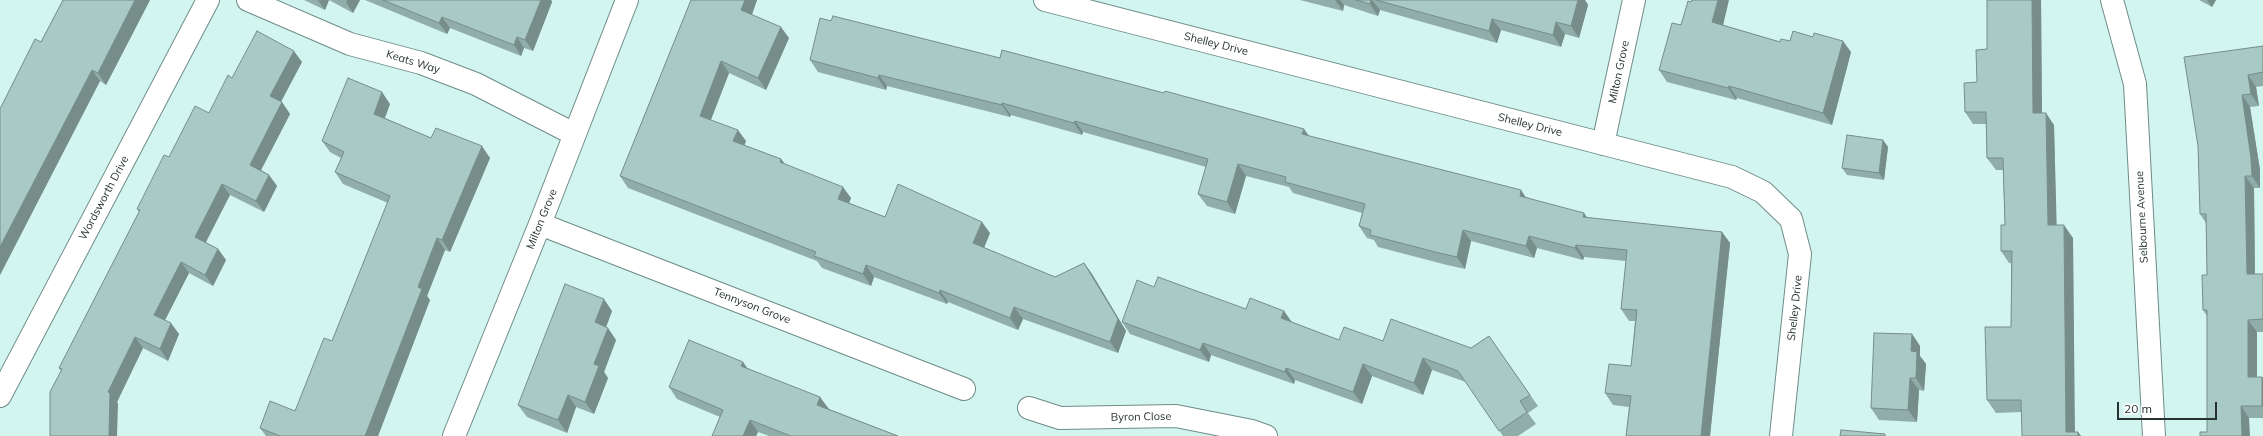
<!DOCTYPE html>
<html>
<head>
<meta charset="utf-8">
<style>
  body { margin:0 }
  #map { position:relative; width:2263px; height:436px; overflow:hidden; background:#d3f5f0; font-family:Mulish,sans-serif }
  canvas { display:block }
  .scale { position:absolute; left:2117px; top:402px; width:100px; height:18px; box-sizing:border-box; border:2px solid #263331; border-top:0; padding-left:5px; font-size:12px; line-height:14px; white-space:nowrap; color:#263331; -webkit-text-stroke:3px #fff; paint-order:stroke }
</style>
</head>
<body>
<div id="map">
<canvas width="2263" height="436"></canvas>
<div class="scale">20 m</div>
</div>
<script>
const c = document.querySelector('canvas').getContext('2d');
c.lineJoin = 'round';
const toPath = rows => new Path2D(rows.map(r => 'M' + r).join(''));
function strokePath(path, color, width, dash) { c.strokeStyle = color; c.lineWidth = width; c.lineCap = dash ? 'butt' : 'round'; c.setLineDash(dash || []); c.stroke(path); }
function fill(path, color) { c.fillStyle = color; c.fill(path, 'evenodd'); }
function drawText(font, color, halo, rows, align = 'center') {
  c.font = font + ' Mulish,sans-serif'; c.lineWidth = 4; c.setLineDash([]); c.textBaseline = 'middle'; c.strokeStyle = halo; c.fillStyle = color; for (const [text, x, y, turn = 0] of rows) {
    c.save(); c.translate(x, y); c.rotate((+turn || 0) * Math.PI / 180); c.textAlign = isNaN(turn) ? turn : align; if (halo) c.strokeText(text, 0, 0); c.fillText(text, 0, 0); c.restore();
  }
}
const street = toPath([
  [248,0,350,44,421,63,476,84,574,134],
  [1045,0,1732,177,1763,192,1791,219,1800,254,1781,436],
  [2112,0,2135,84,2154,436],
  [1603,144,1634,0],
  [540,224,964,389],
  [0,396,208,0],
  [1029,408,1060,418,1176,416,1252,431,1266,436],
  [454,436,540,224,627,0]
]);
const wall = toPath([
  [63,0,150,0,106,85,100,81,0,275,0,109,41,42],
  [304,0,360,0,353,13,329,0,325,10],
  [365,0,551,0,552,2,533,51,524,48,521,56,450,28,447,34],
  [691,0,757,0,752,15,789,38,766,90,729,73,711,120,746,141,744,145,781,159,785,164,851,198,849,203,885,217,990,233,984,248,1055,277,1084,263,1092,274,1126,331,1118,353,1023,319,1018,330,948,302,947,304,874,277,871,286,822,268,817,261,628,188,620,176],
  [1300,0,1585,0,1588,5,1579,38,1565,34,1561,47,1501,30,1497,43,1380,10,1378,16,1344,5,1343,11],
  [1987,0,2041,0,2042,113,2054,125,2056,225,2073,238,2074,432,2078,432,2081,436,2022,436,2022,412,1996,413,1987,400,2011,327,2011,263,2009,263,2001,251,2005,225,2003,170,1996,170,1987,158,1986,124,1973,124,1965,112,1977,82,1987,49],
  [2199,0,2216,0,2212,7],
  [1691,2,1723,25,1780,42,1790,41,1851,52,1832,125,1737,98,1736,100,1667,82,1659,70],
  [2263,46,2263,86,2256,87,2259,106,2250,107,2260,170,2260,188,2254,188,2255,274,2263,274,2263,332,2257,332,2257,377,2262,377,2263,378,2263,418,2249,418,2207,432,2207,316,2203,310,2207,275,2206,223,2200,214,2198,146],
  [810,60,1309,136,1526,197,1588,218,1722,232,1730,243,1710,436,1626,436,1629,407,1613,405,1605,393,1631,366,1635,321,1629,321,1621,309,1626,261,1584,257,1583,260,1537,248,1534,258,1471,241,1465,269,1447,265,1378,247,1374,240,1367,238,1359,226,1362,213,1293,193,1289,187,1246,176,1235,214,1207,206,1198,194,1206,167,1083,132,1082,135,1011,115,1010,117,887,86,886,90,818,72],
  [302,62,281,102,290,114,261,170,269,175,277,186,264,212,230,195,205,242,218,249,226,260,213,286,189,273,165,320,179,334,168,361,143,348,117,402,118,404,61,371,59,368,139,212,137,209,169,157,209,113,232,78],
  [390,104,385,118,431,138,490,158,450,252,445,250,427,296,430,300,378,436,266,436,260,428,295,411,332,341,388,203,343,184,335,172,341,158,330,152,322,141],
  [1883,140,1888,147,1884,180,1847,175,1842,168],
  [1246,309,1284,311,1292,322,1339,340,1383,341,1471,348,1489,336,1538,406,1528,413,1536,424,1518,436,1503,436,1466,382,1432,370,1423,395,1372,376,1362,404,1295,380,1294,384,1211,355,1209,362,1130,334,1122,322],
  [612,311,606,327,616,340,604,372,608,378,594,414,576,407,567,433,527,417,518,405],
  [1912,334,1920,346,1920,356,1926,364,1924,391,1919,390,1917,422,1879,420,1871,408],
  [743,362,747,368,829,409,898,436,769,436,758,432,756,436,712,436,720,417,677,399,669,387]
]);
const shadedWall = toPath([
  [135,0,150,0,106,85,98,73],
  [318,0,329,0,325,10],
  [347,0,360,0,353,13,346,2],
  [541,0,551,0,552,2,533,51,525,40],
  [745,0,757,0,749,22,741,10],
  [1335,0,1340,0,1344,5,1343,11],
  [1371,0,1372,0,1380,10,1378,16,1370,4],
  [1578,0,1585,0,1588,5,1579,38,1571,26],
  [1718,0,1729,0,1721,34,1712,22],
  [2032,0,2041,0,2042,125,2033,113],
  [2207,0,2216,0,2212,7],
  [442,17,450,28,447,34,439,23],
  [1492,19,1501,30,1497,43,1489,31],
  [1556,22,1565,34,1561,47,1553,35],
  [781,27,789,38,766,90,758,78],
  [517,37,524,48,521,56,514,45],
  [1843,41,1851,52,1832,125,1823,113],
  [294,51,302,62,278,107,270,96],
  [721,61,729,73,708,127,700,116],
  [92,70,100,81,0,275,0,247],
  [879,75,887,86,886,90,878,78],
  [2248,75,2256,87,2259,106,2251,94],
  [1729,86,1737,98,1736,100,1728,88],
  [382,92,390,104,382,125,374,114],
  [2242,95,2250,107,2260,170,2260,188,2252,176],
  [282,102,290,114,258,176,250,165],
  [1002,103,1011,115,1010,117,1002,105],
  [2046,113,2054,125,2057,237,2048,225],
  [1075,121,1083,132,1082,135,1074,123],
  [1304,129,1312,140,1302,134],
  [738,130,746,141,742,152,733,141],
  [1883,140,1888,147,1884,180,1879,173],
  [482,146,490,158,450,252,442,240],
  [781,159,789,170,780,162],
  [1238,164,1246,176,1235,214,1227,202],
  [269,175,277,186,264,212,256,201],
  [2245,176,2254,188,2255,287,2247,274],
  [222,184,230,195,203,248,195,237],
  [843,187,851,198,846,210,838,199],
  [1521,190,1529,202,1520,196],
  [1584,213,1592,225,1583,217],
  [982,222,990,233,981,255,973,243],
  [2064,225,2073,238,2075,436,2066,432],
  [1463,230,1471,241,1465,269,1457,257],
  [1722,232,1730,243,1710,436,1701,436],
  [1529,236,1537,248,1534,258,1526,246],
  [437,238,445,250,427,296,430,300,378,436,365,436,418,287],
  [1576,245,1584,257,1583,260,1575,248],
  [218,249,226,260,213,286,205,275],
  [181,262,189,273,162,326,154,315],
  [1084,263,1092,274,1126,331,1118,353,1110,342],
  [866,265,874,277,871,286,863,274],
  [940,290,948,302,947,304,939,293],
  [604,299,612,311,603,335,595,322],
  [1014,307,1023,319,1018,330,1010,318],
  [1284,311,1292,323,1281,318],
  [2248,320,2257,332,2257,389,2248,377],
  [171,323,179,334,168,361,160,349],
  [608,328,616,340,604,372,608,378,594,414,585,402,594,364],
  [1912,334,1920,346,1920,356,1926,364,1924,391,1916,378,1911,351],
  [135,337,143,348,117,402,118,404,117,436,109,436,108,392],
  [1203,343,1211,355,1209,362,1200,350],
  [1423,358,1432,370,1423,395,1414,383],
  [743,362,751,374,741,366],
  [1363,364,1372,376,1362,404,1353,392],
  [1286,368,1295,380,1294,384,1285,372],
  [2262,377,2263,378,2263,407,2262,406],
  [1910,378,1919,390,1917,422,1908,410],
  [568,395,576,407,567,433,558,420],
  [820,397,829,409,826,417,817,405],
  [2241,406,2249,418,2250,436,2242,436],
  [750,420,758,432,756,436,743,436],
  [2078,432,2081,436,2078,436]
]);
const building = toPath([
  [63,0,135,0,98,73,92,70,0,247,0,109,35,39,41,42,63,0],
  [383,0,541,0,525,40,517,37,514,45,442,17,439,23,383,0],
  [691,0,745,0,741,10,781,27,758,78,721,61,700,116,738,130,733,141,781,159,780,162,843,187,838,199,885,217,898,184,982,222,973,243,1055,277,1084,263,1118,319,1110,342,1014,307,1010,318,940,290,939,293,866,265,863,274,814,256,816,252,620,176,691,0],
  [1356,0,1371,0,1370,4,1356,0],
  [1376,0,1578,0,1571,26,1556,22,1553,35,1492,19,1489,31,1376,0],
  [1692,0,1718,0,1712,22,1780,42,1781,39,1790,41,1793,31,1813,37,1814,33,1843,41,1823,113,1729,86,1728,88,1659,70,1672,23,1681,25,1688,1,1691,2,1692,0],
  [1987,0,2032,0,2033,113,2046,113,2048,225,2064,225,2066,432,2078,432,2078,436,2022,436,2021,400,1987,400,1985,327,2011,327,2012,251,2001,251,2001,225,2005,225,2003,158,1987,158,1986,112,1965,112,1964,83,1977,82,1976,50,1987,49,1987,0],
  [833,16,1000,58,1002,50,1164,93,1165,91,1304,129,1302,134,1521,190,1520,196,1584,213,1583,217,1722,232,1701,436,1626,436,1631,396,1605,393,1609,364,1631,366,1637,310,1621,309,1627,250,1576,245,1575,248,1529,236,1526,246,1463,230,1457,257,1439,253,1370,235,1371,230,1359,226,1365,204,1285,182,1286,177,1238,164,1227,202,1198,194,1208,159,1075,121,1074,123,1002,103,1002,105,879,75,878,78,810,60,820,18,831,21,833,16],
  [257,31,294,51,270,96,282,102,250,165,269,175,256,201,222,184,195,237,218,249,205,275,181,262,154,315,171,323,160,349,135,337,108,392,110,393,109,436,50,436,50,392,62,369,59,368,140,210,137,209,164,155,169,157,195,106,209,113,228,75,232,78,257,31],
  [2263,46,2263,72,2248,75,2251,94,2242,95,2251,158,2252,176,2245,176,2247,274,2263,274,2263,319,2248,320,2248,377,2262,377,2262,406,2241,406,2242,436,2200,436,2200,432,2207,432,2207,310,2203,310,2202,275,2207,275,2206,214,2200,214,2198,146,2184,57,2263,46],
  [348,78,382,92,374,114,431,138,436,128,482,146,442,240,437,238,418,287,422,289,365,436,280,436,260,428,270,401,295,411,324,338,332,341,390,196,335,172,344,152,322,141,348,78],
  [1847,135,1883,140,1879,173,1842,168,1847,135],
  [1158,277,1246,309,1250,298,1284,311,1281,318,1339,340,1344,327,1383,341,1391,319,1471,348,1489,336,1530,395,1520,401,1527,412,1499,431,1458,371,1423,358,1414,383,1363,364,1353,392,1286,368,1285,372,1203,343,1200,350,1122,322,1137,280,1154,287,1158,277],
  [565,284,604,299,595,322,608,328,594,364,599,366,585,402,568,395,558,420,518,405,565,284],
  [1874,333,1912,334,1911,351,1917,352,1916,378,1910,378,1908,410,1871,408,1874,333],
  [689,340,743,362,741,366,820,397,817,405,898,436,791,436,750,420,743,436,712,436,723,410,669,387,689,340],
  [1841,430,1885,434,1885,436,1840,436,1841,430]
]);
const streetNames = [
  ["Shelley Drive",1216,44,14],
  ["Keats Way",413,62,17],
  ["Milton Grove",1619,72,-78],
  ["Shelley Drive",1530,125,14],
  ["Wordsworth Drive",104,198,-62],
  ["Selbourne Avenue",2142,217,-93],
  ["Milton Grove",542,219,-68],
  ["Tennyson Grove",752,306,21],
  ["Shelley Drive",1795,308,-84],
  ["Byron Close",1141,417,-1]
];
strokePath(street, '#6e8c88', 24);
strokePath(street, '#fff', 22);
fill(wall, '#91ada9');
fill(shadedWall, '#768d8a');
fill(building, '#a9c9c5');
strokePath(building, '#768d8a', 1);
drawText('11px', '#263331', '#fff', streetNames);
</script>
</body>
</html>
